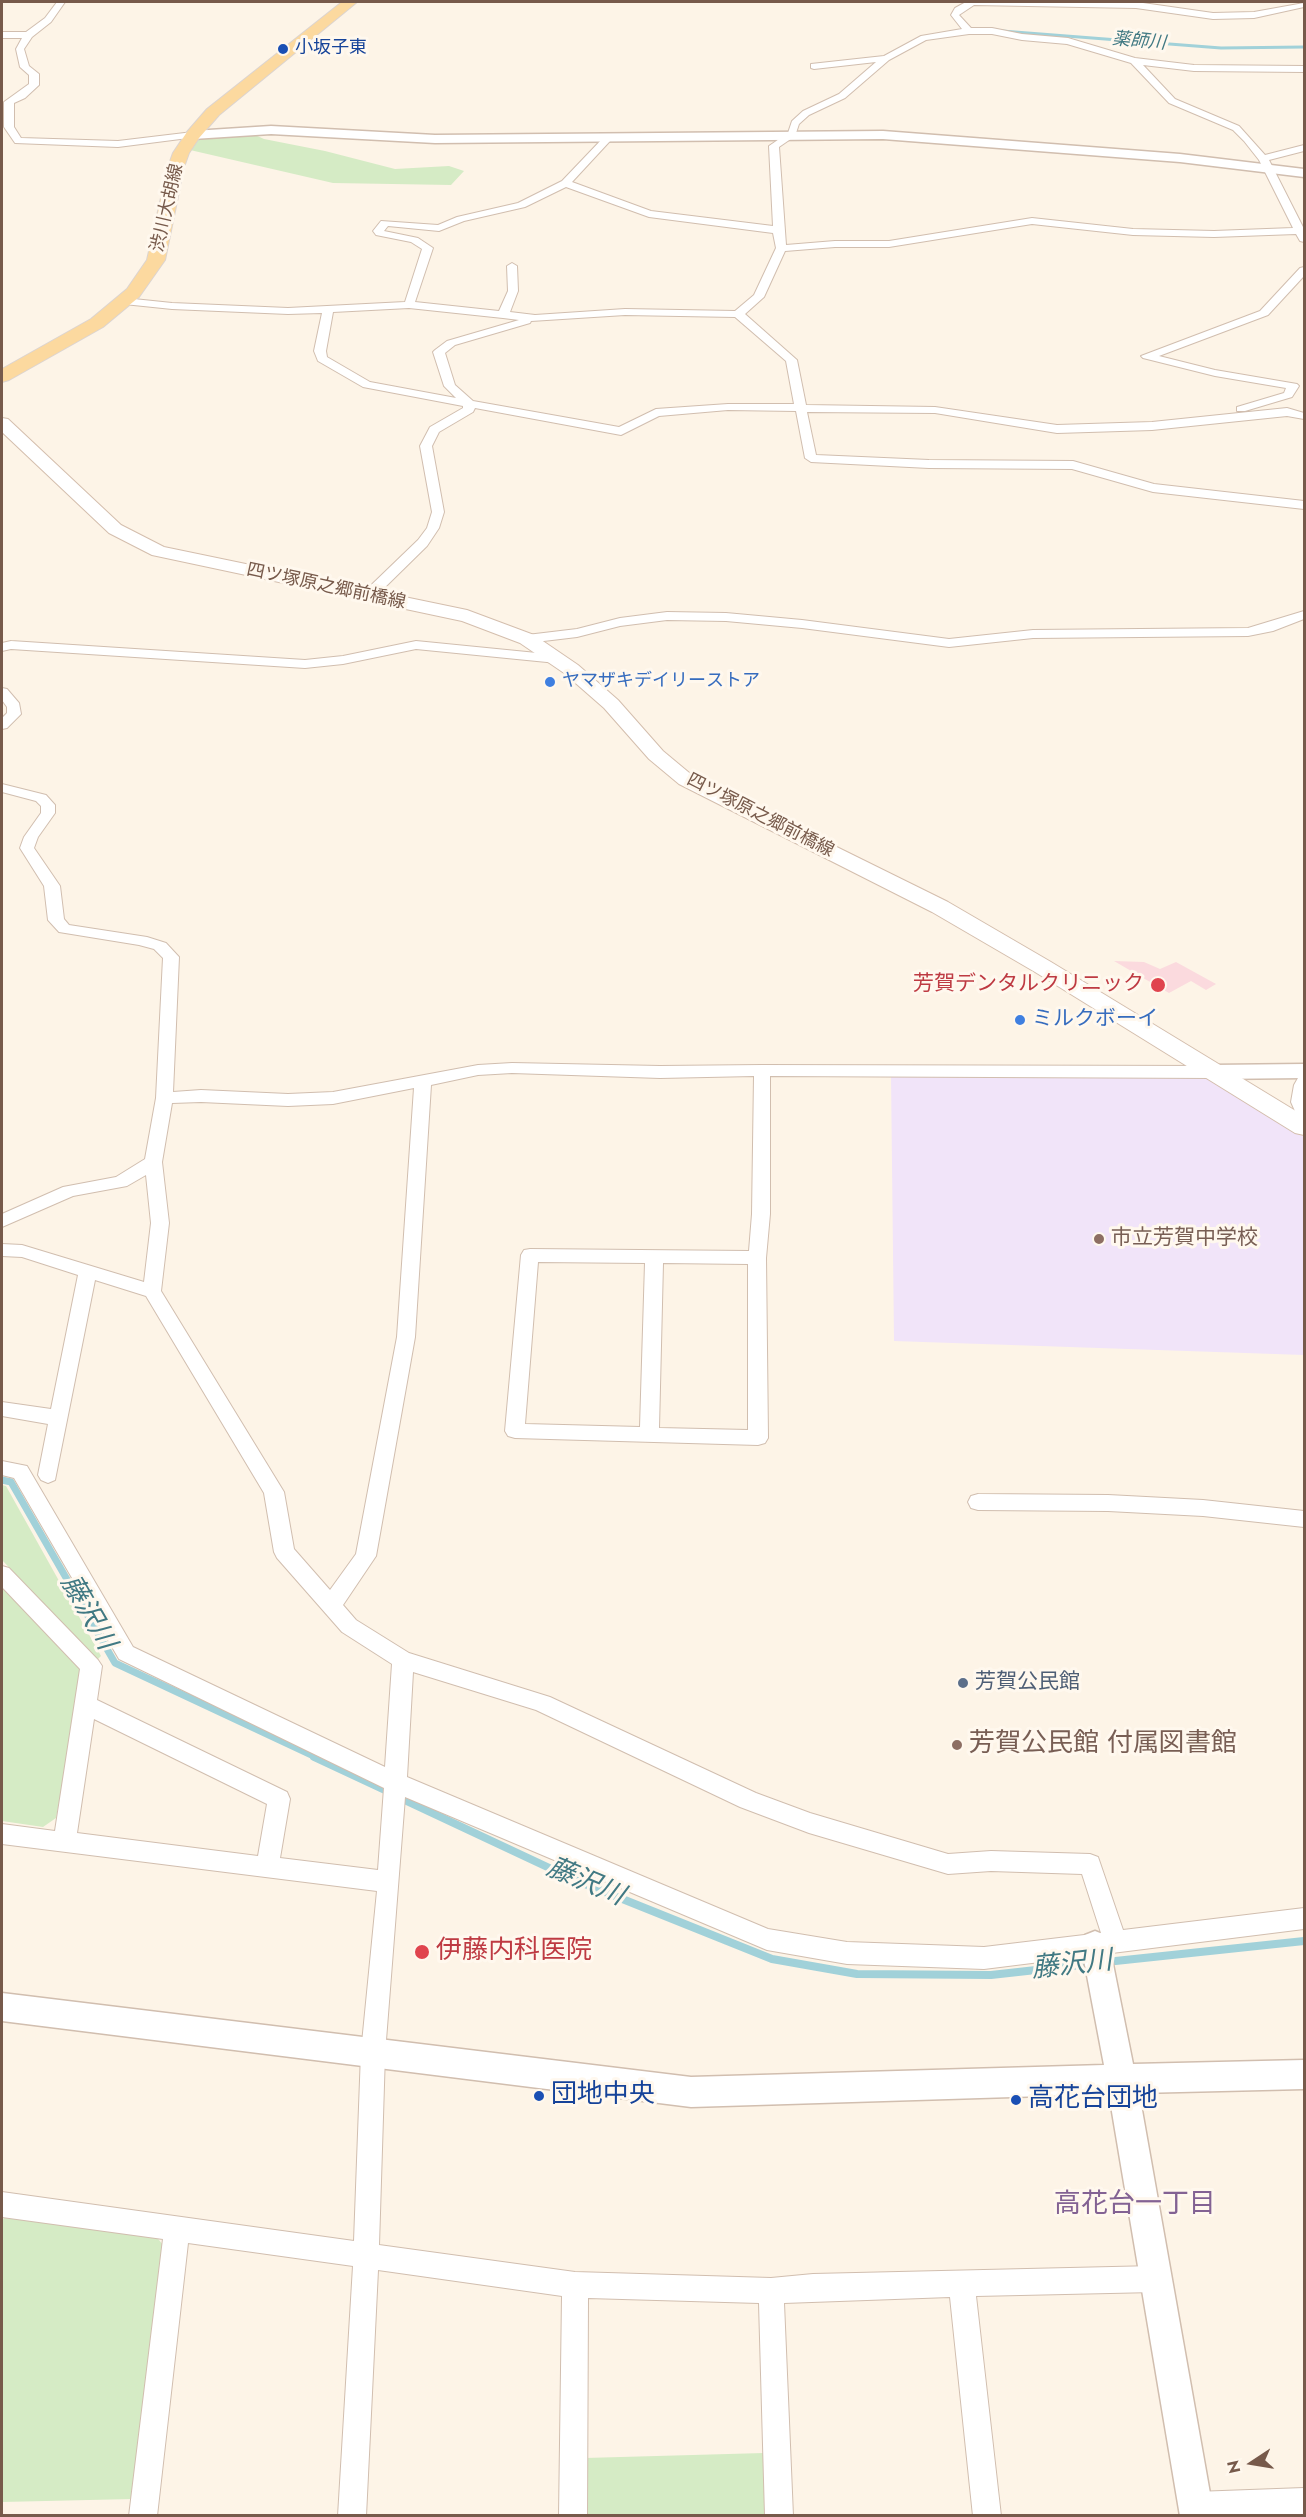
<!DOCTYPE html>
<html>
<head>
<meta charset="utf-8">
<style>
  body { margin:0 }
  #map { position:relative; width:1306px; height:2517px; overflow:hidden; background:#fdf4e7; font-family:Jost,sans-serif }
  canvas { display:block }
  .frame { position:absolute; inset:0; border:3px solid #775a4b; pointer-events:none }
  .north { position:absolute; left:1222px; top:2433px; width:60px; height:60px; -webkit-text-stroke:4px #fff8ee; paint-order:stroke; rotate:258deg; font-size:16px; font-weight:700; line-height:24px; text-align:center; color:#775a4b }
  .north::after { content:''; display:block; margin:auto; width:21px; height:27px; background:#775a4b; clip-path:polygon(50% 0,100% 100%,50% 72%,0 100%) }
</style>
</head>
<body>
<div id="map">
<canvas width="1306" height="2517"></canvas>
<div class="frame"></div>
<div class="north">N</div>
</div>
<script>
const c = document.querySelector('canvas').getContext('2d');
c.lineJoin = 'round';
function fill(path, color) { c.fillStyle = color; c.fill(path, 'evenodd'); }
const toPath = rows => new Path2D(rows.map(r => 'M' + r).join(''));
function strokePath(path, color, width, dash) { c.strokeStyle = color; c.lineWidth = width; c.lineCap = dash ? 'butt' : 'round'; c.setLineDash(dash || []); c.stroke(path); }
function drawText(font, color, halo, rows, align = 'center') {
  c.font = font + ' Jost,"Noto Sans JP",sans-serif'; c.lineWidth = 6; c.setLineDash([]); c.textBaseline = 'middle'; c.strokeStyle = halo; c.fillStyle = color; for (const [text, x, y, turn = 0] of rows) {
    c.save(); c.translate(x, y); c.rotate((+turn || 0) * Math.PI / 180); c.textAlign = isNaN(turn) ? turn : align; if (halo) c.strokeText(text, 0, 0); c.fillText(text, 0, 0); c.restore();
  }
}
const education = toPath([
  [891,1076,1206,1076,1304,1137,1304,1355,894,1341]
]);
const medical = toPath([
  [1114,961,1144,962,1160,969,1176,962,1216,984,1206,990,1191,981,1169,993]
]);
const green = toPath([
  [253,134,264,139,325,151,395,169,449,166,464,171,451,185,333,183,190,150,196,137],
  [2,1485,6,1486,101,1656,97,1660,2,1560],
  [2,1587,83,1668,83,1679,56,1818,43,1827,2,1821],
  [4,2218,155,2235,163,2245,133,2499,2,2502,2,2221],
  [764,2453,766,2515,586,2515,585,2458]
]);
const streamFar2 = toPath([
  [1002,31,1221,48,1304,47]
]);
const streamFar1 = toPath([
  [2,1480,11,1482,115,1663,318,1758]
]);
const stream = toPath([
  [314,1757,389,1792],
  [398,1797,575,1880,772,1959,857,1974,991,1975,1090,1964],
  [1106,1962,1304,1941]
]);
const minor = toPath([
  [57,2,65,2,51,22,32,37,24,49,29,66,39,74,39,85,25,98,14,103,14,127,21,138,118,141,193,132,198,135,196,137,118,147,15,143,4,127,4,102,29,84,29,75,20,67,16,49,22,38,2,38,2,32,26,32,45,18,57,2],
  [966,2,1136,2,1213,13,1254,12,1304,3,1304,7,1254,18,1213,19,1136,8,974,5,959,15,971,28,992,28,1022,34,1068,38,1135,58,1194,65,1304,66,1304,72,1194,71,1143,65,1175,99,1239,126,1265,155,1304,145,1304,151,1269,160,1304,229,1304,242,1300,241,1296,234,1214,237,1133,235,1032,224,889,247,835,247,785,251,764,297,745,314,797,360,806,405,935,407,1057,425,1152,422,1287,408,1304,413,1304,419,1287,416,1152,430,1057,433,935,413,807,412,816,455,929,460,1073,461,1154,484,1304,501,1304,509,1153,492,1072,469,929,468,811,462,805,458,796,411,728,410,659,416,621,435,475,408,473,412,439,432,432,446,444,512,439,528,427,546,373,599,368,600,361,596,363,593,418,540,427,528,432,512,420,446,430,427,463,408,463,406,363,387,318,361,314,351,322,313,288,314,172,309,124,304,119,301,124,298,172,303,288,308,405,302,422,249,411,242,376,235,373,231,381,221,438,225,457,217,518,203,562,181,604,137,607,136,612,139,610,141,572,182,651,211,773,226,769,146,788,133,792,121,803,111,839,94,876,62,814,69,811,68,811,64,884,56,921,36,962,29,951,15,955,8,966,2],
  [969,34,992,34,1022,40,1067,44,1131,63,1169,103,1233,130,1244,141,1259,160,1293,228,1214,231,1133,229,1032,218,889,241,835,241,786,245,779,147,795,136,799,124,809,115,845,98,889,60,926,40,969,34],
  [566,187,649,217,773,233,776,248,754,295,735,311,625,309,535,315,510,312,518,291,517,266,512,263,507,266,508,291,499,311,415,302,433,248,418,238,384,231,388,226,439,231,464,221,525,207,566,187],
  [409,308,503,318,519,320,447,341,435,350,433,352,444,386,456,398,370,382,327,357,326,351,333,312,409,308],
  [625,315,735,317,786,361,794,404,728,404,656,409,619,427,473,401,455,385,445,353,455,345,530,323,531,321,625,315],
  [1304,267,1304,276,1268,315,1159,356,1215,370,1297,384,1299,386,1292,397,1245,411,1237,411,1237,407,1284,393,1286,388,1215,376,1143,358,1141,356,1260,311,1300,268,1304,267],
  [1304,611,1304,619,1273,631,1248,636,1033,638,949,647,802,628,726,621,667,620,620,626,577,637,527,643,520,639,527,635,577,629,620,618,667,612,726,613,802,620,949,639,1033,630,1248,628,1304,611],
  [11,641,305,660,343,656,416,641,557,655,564,659,557,663,416,649,343,664,305,668,11,649,2,651,2,643,11,641],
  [2,688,7,689,19,703,21,714,7,728,2,729,2,718,7,713,7,707,2,700,2,688],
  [2,784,46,795,55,805,55,813,38,837,34,848,60,886,64,919,69,925,147,937,166,943,179,957,173,1092,201,1090,288,1094,333,1092,478,1065,512,1063,660,1066,762,1065,1212,1066,1218,1068,1220,1072,1218,1076,1212,1078,770,1076,770,1214,766,1258,768,1438,765,1443,758,1445,515,1438,508,1436,505,1431,521,1255,524,1250,530,1249,749,1251,752,1214,754,1076,660,1078,512,1073,478,1075,431,1085,415,1337,376,1556,343,1605,356,1620,409,1653,550,1697,756,1793,810,1813,948,1854,991,1851,1090,1854,1098,1857,1123,1930,1304,1908,1304,1929,984,1969,847,1964,767,1950,405,1797,385,2053,379,2245,575,2272,771,2278,813,2274,1155,2266,1164,2270,1168,2279,1164,2288,1155,2292,976,2296,1001,2516,973,2516,950,2297,784,2303,793,2516,765,2516,759,2303,588,2298,587,2516,559,2516,562,2296,378,2270,366,2516,338,2516,353,2266,188,2243,157,2516,129,2516,163,2239,2,2217,2,2192,354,2241,361,2053,377,1891,2,1844,2,1824,55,1831,80,1669,2,1587,2,1566,9,1568,98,1660,102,1666,97,1700,287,1792,290,1799,280,1858,378,1870,384,1788,119,1659,14,1478,2,1475,2,1461,27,1466,133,1647,385,1767,392,1664,342,1632,277,1558,274,1552,264,1493,146,1296,95,1280,55,1480,48,1483,41,1480,38,1475,48,1424,2,1416,2,1402,51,1409,78,1275,22,1257,2,1256,2,1244,22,1245,144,1282,151,1223,146,1175,127,1186,73,1196,2,1227,2,1214,63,1187,116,1177,145,1159,156,1098,163,958,154,949,139,945,59,932,48,920,44,886,20,848,24,837,41,813,41,806,36,801,2,792,2,784],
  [414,1088,397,1337,356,1554,330,1590,294,1549,284,1492,161,1291,169,1223,162,1162,172,1103,201,1102,288,1106,333,1104,414,1088],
  [538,1262,645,1263,640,1427,525,1424,538,1262],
  [663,1263,748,1264,748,1430,659,1428,663,1263],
  [413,1672,536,1710,740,1807,809,1833,948,1874,991,1871,1082,1874,1101,1933,984,1947,847,1942,768,1929,407,1777,413,1672],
  [94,1719,267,1804,258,1856,77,1833,94,1719],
  [1304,1076,1304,1120,1298,1118,1291,1102,1294,1085,1298,1078,1304,1076],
  [978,1494,1108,1495,1203,1500,1304,1511,1304,1527,1203,1516,1108,1511,978,1510,971,1508,968,1502,971,1496,978,1494],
  [1304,2488,1304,2516,1185,2516,1181,2506,1185,2496,1195,2492,1304,2488]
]);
const tertiary = toPath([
  [271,126,435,135,883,131,1180,154,1304,169,1304,177,1180,162,883,139,435,143,271,134,193,139,187,135,193,131,271,126],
  [1304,1064,1304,1078,1212,1079,1205,1077,1202,1072,1205,1067,1212,1065,1304,1064],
  [1095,1931,1105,1935,1109,1944,1133,2064,1304,2060,1304,2089,1139,2093,1214,2516,1180,2516,1109,2094,691,2107,2,2021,2,1993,691,2077,1104,2065,1081,1944,1085,1935,1095,1931]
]);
const secondary = toPath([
  [2,418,8,419,121,525,164,547,467,610,534,635,578,665,618,700,663,751,693,776,948,902,1051,962,1304,1116,1304,1135,1295,1133,1035,972,932,912,679,784,649,759,604,708,564,673,520,643,462,621,152,555,109,533,2,432,2,418]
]);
const primary = toPath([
  [342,2,357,2,219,115,199,138,189,153,184,167,165,260,139,297,103,327,9,380,2,382,2,369,91,319,127,289,147,260,168,167,173,153,187,132,207,109,342,2]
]);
const markers = [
  [283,49,6,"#1a4fb4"],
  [550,682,6,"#3f7fe0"],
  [1158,985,8,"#e0444e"],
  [1020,1020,6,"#3f7fe0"],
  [1099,1239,6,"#8d6e63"],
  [963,1683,6,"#5c6f8a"],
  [957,1745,6,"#8d6e63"],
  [422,1952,8,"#e0444e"],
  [539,2096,6,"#1a4fb4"],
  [1016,2100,6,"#1a4fb4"]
];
const farWaternames = [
  ["薬師川",1139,42,5]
];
const farTransitnames = [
  ["小坂子東",295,49]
];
const farStreetnames = [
  ["渋川大胡線",168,208,-77],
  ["四ツ塚原之郷前橋線",326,587,12],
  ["四ツ塚原之郷前橋線",760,816,27]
];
const farShopnames = [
  ["ヤマザキデイリーストア",562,682]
];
const healthNames = [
  ["芳賀デンタルクリニック",1144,985]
];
const shopNames = [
  ["ミルクボーイ",1032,1020]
];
const educationNames = [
  ["市立芳賀中学校",1111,1239]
];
const serviceNames = [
  ["芳賀公民館",975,1683]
];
const nearEducationnames = [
  ["芳賀公民館 付属図書館",969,1745]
];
const nearHealthnames = [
  ["伊藤内科医院",436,1952]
];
const nearTransitnames = [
  ["団地中央",551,2096],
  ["高花台団地",1028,2100]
];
const nearWaternames = [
  ["藤沢川",87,1613,60],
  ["藤沢川",585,1883,23],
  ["藤沢川",1072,1966,-6]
];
const nearNeighbourhoodnames = [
  ["高花台一丁目",1135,2205]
];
fill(education, '#f1e4f9');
fill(medical, '#fbdade');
fill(green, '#d5ebc5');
strokePath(streamFar2, '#a1d1d9', 3);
strokePath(streamFar1, '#a1d1d9', 7);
strokePath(stream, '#a1d1d9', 8);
strokePath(minor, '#d1beaf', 2);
strokePath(tertiary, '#d1beaf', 3);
strokePath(secondary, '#d4bead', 2);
strokePath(primary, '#dcd4d0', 2);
fill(minor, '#fff');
fill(tertiary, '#fff');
fill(secondary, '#fff');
fill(primary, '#fcd99f');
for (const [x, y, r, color] of markers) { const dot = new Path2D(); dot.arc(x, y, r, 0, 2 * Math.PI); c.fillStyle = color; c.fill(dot); strokePath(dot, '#fff8ee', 2); }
drawText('italic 18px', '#417983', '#fff8ee', farWaternames);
drawText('18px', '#164399', '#fff8ee', farTransitnames, 'left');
drawText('18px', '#775a4b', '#fff8ee', farStreetnames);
drawText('18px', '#366cbe', '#fff8ee', farShopnames, 'left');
drawText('21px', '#be3a42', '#fff8ee', healthNames, 'right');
drawText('21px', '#366cbe', '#fff8ee', shopNames, 'left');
drawText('21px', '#785e54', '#fff8ee', educationNames, 'left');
drawText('21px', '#4e5e75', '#fff8ee', serviceNames, 'left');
drawText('26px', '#785e54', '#fff8ee', nearEducationnames, 'left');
drawText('26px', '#be3a42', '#fff8ee', nearHealthnames, 'left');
drawText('26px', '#164399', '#fff8ee', nearTransitnames, 'left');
drawText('italic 27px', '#417983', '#fff8ee', nearWaternames);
drawText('27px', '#836293', '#fff8ee', nearNeighbourhoodnames);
</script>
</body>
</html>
